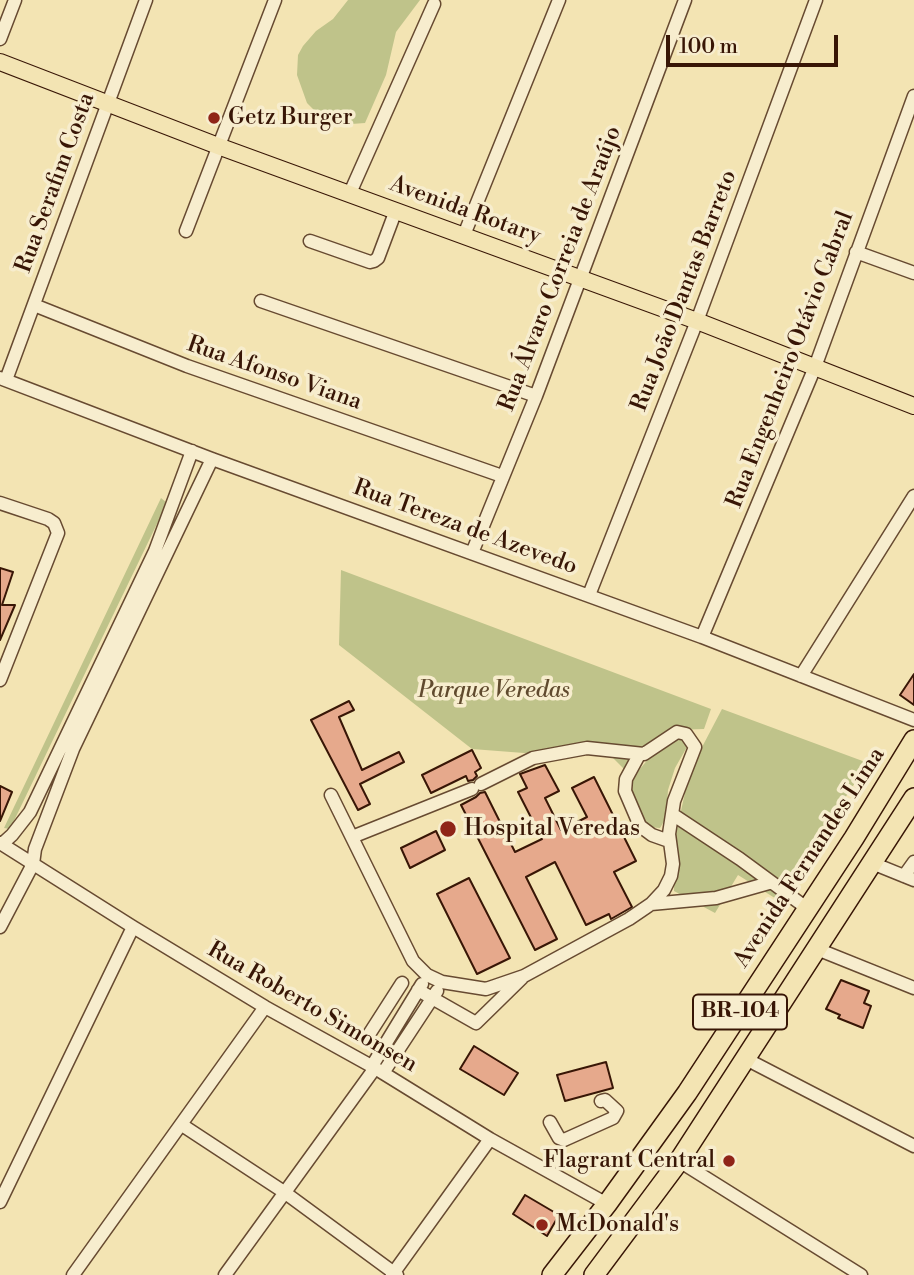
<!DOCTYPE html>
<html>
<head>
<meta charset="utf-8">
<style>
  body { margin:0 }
  #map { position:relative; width:914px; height:1275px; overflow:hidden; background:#f3e4b3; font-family:"Libre Bodoni",serif }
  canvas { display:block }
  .scale { position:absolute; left:666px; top:35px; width:172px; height:32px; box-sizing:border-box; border:4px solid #381606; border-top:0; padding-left:9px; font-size:21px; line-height:24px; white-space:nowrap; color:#381606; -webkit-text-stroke:5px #f7edce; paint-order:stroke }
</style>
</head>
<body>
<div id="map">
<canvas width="914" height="1275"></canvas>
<div class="scale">100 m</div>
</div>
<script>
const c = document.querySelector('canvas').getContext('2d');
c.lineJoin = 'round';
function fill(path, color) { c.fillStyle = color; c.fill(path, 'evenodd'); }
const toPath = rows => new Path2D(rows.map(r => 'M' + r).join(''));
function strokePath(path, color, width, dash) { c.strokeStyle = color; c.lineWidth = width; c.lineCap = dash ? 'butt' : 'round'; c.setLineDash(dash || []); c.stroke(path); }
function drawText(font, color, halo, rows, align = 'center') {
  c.font = font + ' "Libre Bodoni",serif'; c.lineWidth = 7; c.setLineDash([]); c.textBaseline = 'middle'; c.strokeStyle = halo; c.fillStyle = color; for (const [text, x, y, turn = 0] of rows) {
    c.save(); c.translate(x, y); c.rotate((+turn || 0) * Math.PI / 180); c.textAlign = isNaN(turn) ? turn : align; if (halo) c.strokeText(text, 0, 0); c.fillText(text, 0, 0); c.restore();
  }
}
const green = toPath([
  [348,0,420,0,396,32,386,75,365,123,351,124,332,120,314,110,307,103,297,75,298,55,303,46,316,31,333,19],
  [161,498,167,503,10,829,4,828],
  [341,570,711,709,704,729,673,730,624,769,597,742,537,754,472,749,339,645],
  [722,709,868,763,778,900,738,875,715,913,674,891,675,838,690,770],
  [681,735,687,740,687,747,675,768,668,790,666,818,660,828,649,827,642,822,632,802,630,787,639,770,650,757]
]);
const building = toPath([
  [0,568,13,572,2,605,15,605,0,640,0,568],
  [914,674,914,705,900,695,914,674],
  [349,701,354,710,339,717,362,770,399,752,404,762,360,784,370,804,358,810,311,720,349,701],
  [472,750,481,768,475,772,477,776,473,780,468,781,466,776,431,793,422,775,472,750],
  [545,765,559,791,545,798,561,830,587,817,572,788,594,777,636,861,614,872,632,907,611,919,609,914,586,925,555,862,526,877,557,939,535,950,461,805,476,797,480,793,485,792,515,852,542,839,518,792,527,788,520,774,545,765],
  [0,786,12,792,0,821,0,786],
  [436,831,445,850,410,868,401,848,436,831],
  [469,878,510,958,477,974,437,894,469,878],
  [841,980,869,991,864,1003,871,1006,863,1028,838,1018,840,1015,826,1009,841,980],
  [474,1046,518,1073,504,1095,460,1069,474,1046],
  [606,1062,613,1088,565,1101,557,1075,606,1062],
  [525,1195,559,1215,547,1236,513,1214,525,1195]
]);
const minor = toPath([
  [0,39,15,0],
  [350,193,434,4],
  [186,231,275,0],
  [464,235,559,0],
  [310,241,370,262,374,261,378,258,396,210],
  [856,252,914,273],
  [261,301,536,396],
  [34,305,187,366,502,476],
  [0,378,212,459,702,637,914,720],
  [6,380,146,0],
  [0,503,48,519,54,523,58,533,0,680],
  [472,553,536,396,685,0],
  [589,595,697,321,816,0],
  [702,637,815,367,914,96],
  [801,676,914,496],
  [639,755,626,779,625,791,640,826,652,835,669,841],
  [331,795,413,961,427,975,442,982,486,989,524,976,629,919,651,904,664,890,671,876,673,864,669,834,674,801,695,747,686,734,677,732,644,754,587,748,533,758,481,784],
  [672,814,740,859,808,909],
  [352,837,472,789],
  [0,843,133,927,265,1007,375,1068,490,1139,607,1204],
  [2,844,12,835,30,812,155,551,192,451],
  [872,863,914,880],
  [904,876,914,862],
  [651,904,716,898,769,883],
  [0,927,33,864,35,849,73,749,212,459],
  [817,949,914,988],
  [418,990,476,1023,522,978],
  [368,1036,402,983],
  [746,1059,914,1146],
  [372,1066,422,984],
  [383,1073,437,991],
  [550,1122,559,1138,564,1140,613,1118,617,1111,605,1100,601,1101],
  [182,1125,284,1192,397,1275],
  [679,1161,861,1275],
  [0,1202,133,927],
  [73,1275,265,1007],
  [225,1275,375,1068],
  [392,1275,490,1139]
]);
const major = toPath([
  [0,62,218,146,697,321,914,406]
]);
const highway = toPath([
  [552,1275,607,1204,687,1093,854,838,914,740],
  [594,1275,679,1161,914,798]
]);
const markers = [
  [214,118,7,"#8f2418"],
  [448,829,9,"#8f2418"],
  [729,1161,7,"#8f2418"],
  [542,1225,7,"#8f2418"]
];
const shields = [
  [740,1012,94]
];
const shieldNames = [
  ["BR-104",740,1012]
];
const poiNames = [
  ["Getz Burger",228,118],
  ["Hospital Veredas",464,829],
  ["Flagrant Central",715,1161,"right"],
  ["McDonald's",556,1225]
];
const streetNames = [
  ["Rua Serafim Costa",56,183,-70],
  ["Avenida Rotary",465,211,20],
  ["Rua Álvaro Correia de Araújo",561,269,-69],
  ["Rua João Dantas Barreto",685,291,-69],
  ["Rua Engenheiro Otávio Cabral",791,360,-69],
  ["Rua Afonso Viana",274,374,19],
  ["Rua Tereza de Azevedo",465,528,20],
  ["Avenida Fernandes Lima",810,858,-57],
  ["Rua Roberto Simonsen",312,1008,30]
];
const parkNames = [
  ["Parque Veredas",494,691]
];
fill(green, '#bfc38a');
fill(building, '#e6a98c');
strokePath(building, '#381606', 2);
strokePath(minor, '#674a31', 15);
strokePath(major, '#381606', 18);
strokePath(highway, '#381606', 22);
strokePath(minor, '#f7edce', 12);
strokePath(major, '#f3e4b3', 16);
strokePath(highway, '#f3e4b3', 19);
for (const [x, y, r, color] of markers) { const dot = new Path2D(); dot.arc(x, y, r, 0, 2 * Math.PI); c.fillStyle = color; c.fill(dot); strokePath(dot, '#f7edce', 2.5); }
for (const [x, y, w] of shields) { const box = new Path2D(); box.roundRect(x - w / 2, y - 17.5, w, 35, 5); c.fillStyle = '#f7edce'; c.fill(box); strokePath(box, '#381606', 2); }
drawText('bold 21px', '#381606', null, shieldNames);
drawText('23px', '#381606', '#f7edce', poiNames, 'left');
drawText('23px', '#381606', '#f7edce', streetNames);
drawText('italic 23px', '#604a2e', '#f7edce', parkNames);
</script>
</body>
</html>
